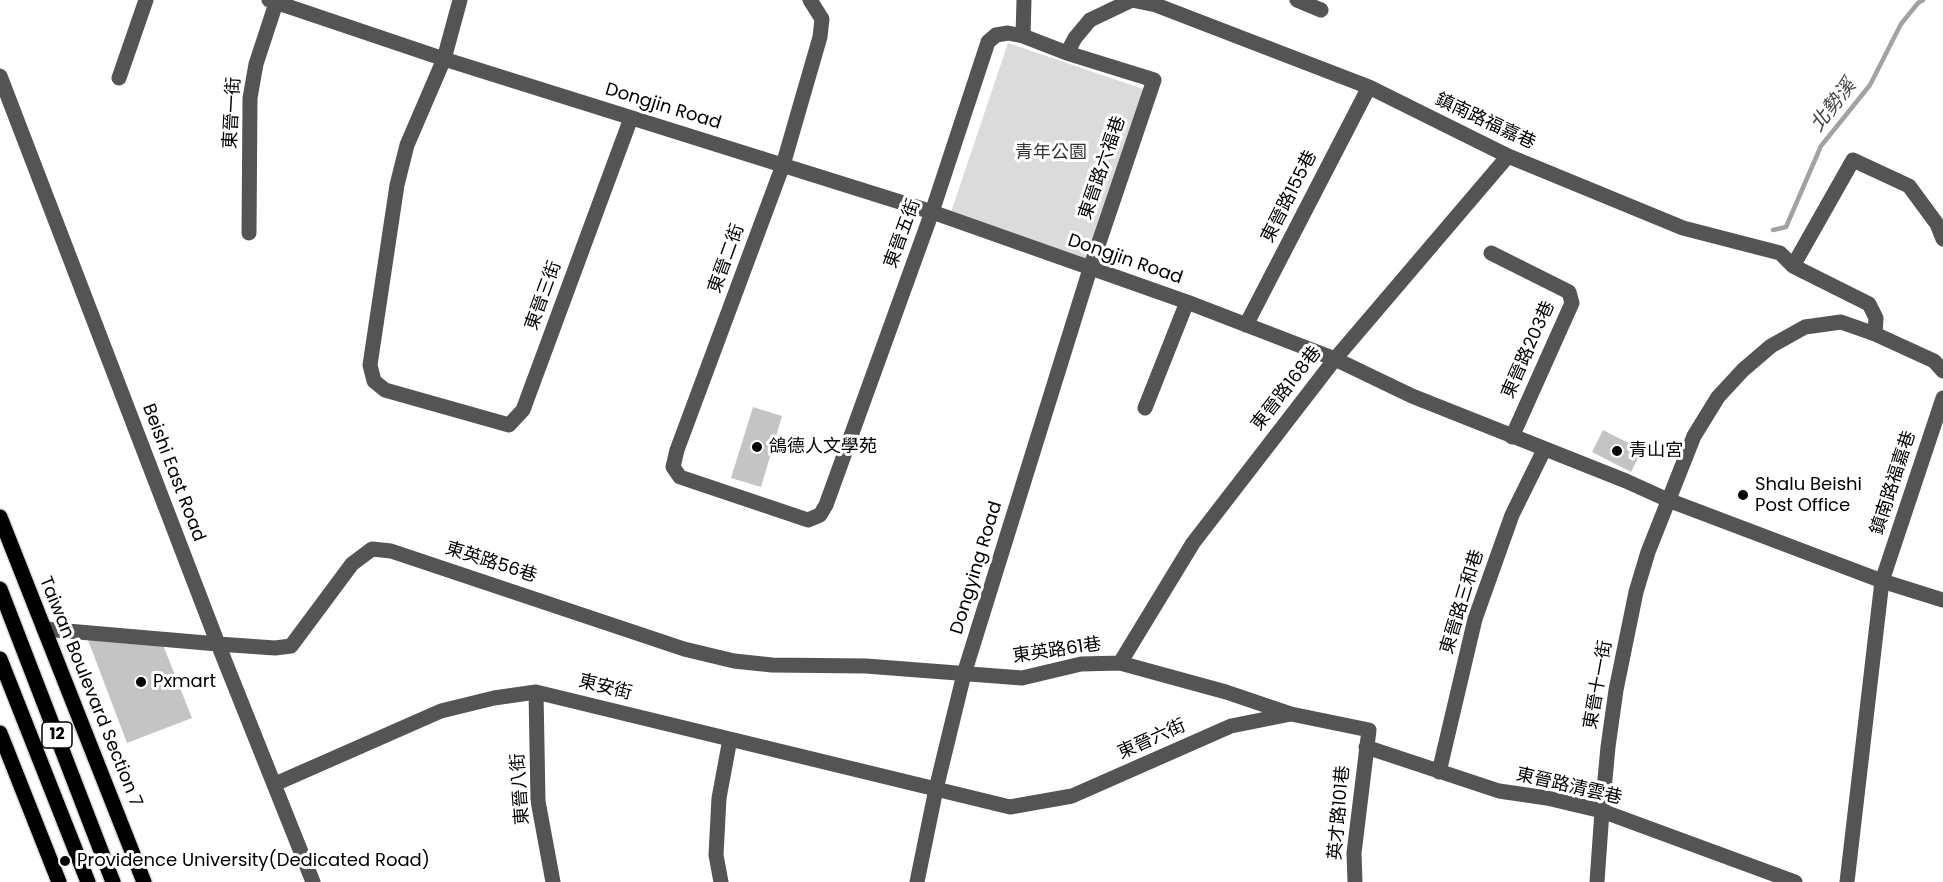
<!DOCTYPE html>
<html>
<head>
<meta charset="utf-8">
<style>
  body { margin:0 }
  canvas { display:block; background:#fff }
</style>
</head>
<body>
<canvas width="1943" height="882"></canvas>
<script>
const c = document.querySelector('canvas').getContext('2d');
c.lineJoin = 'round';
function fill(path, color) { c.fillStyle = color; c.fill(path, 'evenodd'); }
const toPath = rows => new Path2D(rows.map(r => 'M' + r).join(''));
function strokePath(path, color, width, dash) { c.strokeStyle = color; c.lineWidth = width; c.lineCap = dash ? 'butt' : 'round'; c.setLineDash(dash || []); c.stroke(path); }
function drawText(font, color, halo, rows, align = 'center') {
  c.font = font + ' Poppins,"Noto Sans TC",sans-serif'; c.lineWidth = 6; c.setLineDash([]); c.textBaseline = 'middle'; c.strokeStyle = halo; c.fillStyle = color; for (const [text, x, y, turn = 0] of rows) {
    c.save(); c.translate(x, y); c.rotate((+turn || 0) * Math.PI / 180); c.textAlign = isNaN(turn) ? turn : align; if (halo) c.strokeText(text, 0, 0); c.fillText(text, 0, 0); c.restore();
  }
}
const green = toPath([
  [1008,43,1152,92,1094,263,950,215]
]);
const stream = toPath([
  [1773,230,1786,227,1821,146,1870,85,1901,24,1918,3,1923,0]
]);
const building = toPath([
  [753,407,782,416,761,487,731,478],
  [1603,430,1642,450,1631,472,1592,452],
  '1647.5 449a5.5 5.5 0 1 1 11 0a5.5 5.5 0 1 1-11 0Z',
  [88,640,163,645,192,718,127,743]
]);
const minor = toPath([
  [269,0,444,59,932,212,1187,302,1335,359,1412,396,1626,481,1668,500,1882,581,1943,600],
  [460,0,444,59,407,145,397,185,370,365,374,381,385,390,509,425,523,410,631,118],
  [810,0,822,19,820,37,783,165,677,450,673,467,680,477,808,520,820,515,826,505,932,212,988,42,996,35,1008,33,1023,36,1067,53,1154,80,1090,269,964,674,936,789,917,882],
  [1297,0,1321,10],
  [1023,36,1024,0],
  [1067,53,1075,38,1090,20,1132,0,1156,5,1369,87,1508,156,1683,228,1780,253,1793,266,1869,304,1876,318,1875,334],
  [0,76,218,644,313,882],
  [119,78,146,0],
  [249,233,250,98,256,64,277,0],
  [1491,253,1569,292,1572,303,1512,437],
  [1793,266,1853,160,1909,186,1937,224,1943,239],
  [1246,325,1369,87],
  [1145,408,1187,302],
  [44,629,218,644,275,648,291,646,352,564,372,549,391,551,684,649,734,661,772,665,866,666,1022,678,1081,664,1120,663,1226,692,1291,714],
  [1120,663,1193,543,1335,359,1508,156],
  [536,692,538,801,553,882],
  [1366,747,1499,791,1547,798,1602,811,1795,882],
  [1439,772,1475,619,1512,515,1544,450],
  [275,784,441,711,494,698,536,692,1010,807,1072,796,1231,726,1291,714,1369,730,1354,853,1355,882],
  [721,882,716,855,719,798,730,739],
  [1597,882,1602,811,1608,747,1616,690,1636,592,1648,552,1694,436,1718,397,1743,370,1771,346,1805,327,1841,322,1875,334,1934,361,1943,371],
  [1847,882,1882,581,1943,398]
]);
const major = toPath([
  [0,517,144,882],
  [0,589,113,882],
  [0,659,88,882],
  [0,733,59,882]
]);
const markers = [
  [757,447,6,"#000"],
  [1617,451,6,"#000"],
  [1743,495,6,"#000"],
  [141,682,6,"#000"],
  [65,861,6,"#000"]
];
const shields = [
  [57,735,30]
];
const shieldNames = [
  ["12",57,735]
];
const streetNames = [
  ["Dongjin Road",663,107,17],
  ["東晉一街",233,113,-87],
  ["鎮南路福嘉巷",1485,122,25],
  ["東晉路六福巷",1103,168,-71],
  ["東晉路155巷",1290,197,-63],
  ["東晉五街",903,234,-70],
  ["東晉二街",727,259,-70],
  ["Dongjin Road",1125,260,19],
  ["東晉三街",544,296,-70],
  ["東晉路203巷",1529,350,-66],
  ["東晉路168巷",1287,389,-52],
  ["Beishi East Road",173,473,69],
  ["鎮南路福嘉巷",1894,483,-72],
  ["東英路56巷",491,563,18],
  ["Dongying Road",977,568,-73],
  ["東晉路三和巷",1463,602,-73],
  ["東英路61巷",1057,651,-8],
  ["東晉十一街",1599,685,-80],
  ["東安街",605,688,14],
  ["Taiwan Boulevard Section 7",90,692,68],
  ["東晉六街",1152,740,-24],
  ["東晉路清雲巷",1569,787,13],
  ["東晉八街",521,789,-94],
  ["英才路101巷",1340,813,-85]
];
const parkNames = [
  ["青年公園",1051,153]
];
const poiNames = [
  ["鴿德人文學苑",769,447],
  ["青山宮",1629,451],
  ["Shalu Beishi",1755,485],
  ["Post Office",1755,506],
  ["Pxmart",153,682],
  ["Providence University(Dedicated Road)",77,861]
];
const waterNames = [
  ["北勢溪",1834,106,-52]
];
fill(green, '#dbdbdb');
strokePath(stream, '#a2a2a2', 4.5);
fill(building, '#c4c4c4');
strokePath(major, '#dbdbdb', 18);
strokePath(minor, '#545454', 15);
strokePath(major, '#000', 15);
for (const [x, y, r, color] of markers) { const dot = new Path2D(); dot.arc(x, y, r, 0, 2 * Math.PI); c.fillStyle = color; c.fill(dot); strokePath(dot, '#fff', 2); }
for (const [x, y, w] of shields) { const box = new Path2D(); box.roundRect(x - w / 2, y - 13, w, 26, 4.5); c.fillStyle = '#fff'; c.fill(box); strokePath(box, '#000', 1.5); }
drawText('bold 16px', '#000', null, shieldNames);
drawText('18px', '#000', '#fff', streetNames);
drawText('18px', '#323232', '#fff', parkNames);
drawText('18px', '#000', '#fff', poiNames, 'left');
drawText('italic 20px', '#434343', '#fff', waterNames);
</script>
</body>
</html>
